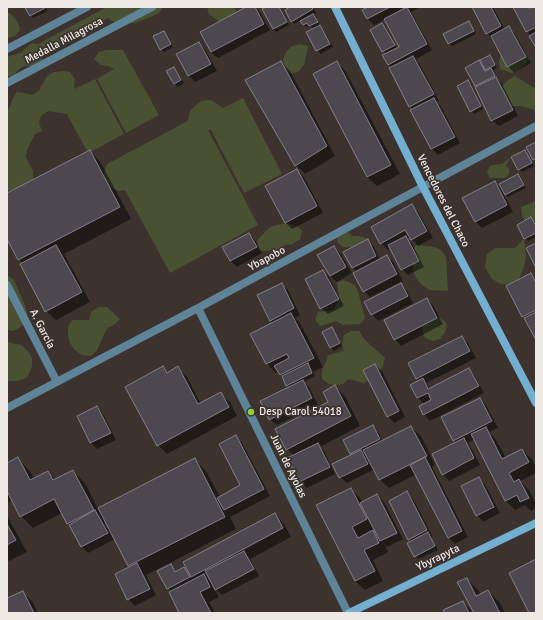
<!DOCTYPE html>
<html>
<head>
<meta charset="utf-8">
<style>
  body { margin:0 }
  #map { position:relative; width:543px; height:620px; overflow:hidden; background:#3c332f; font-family:Signika,sans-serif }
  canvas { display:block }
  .frame { position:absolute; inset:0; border:8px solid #eee8e5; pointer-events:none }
</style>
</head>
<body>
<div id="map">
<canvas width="543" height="620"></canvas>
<div class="frame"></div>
</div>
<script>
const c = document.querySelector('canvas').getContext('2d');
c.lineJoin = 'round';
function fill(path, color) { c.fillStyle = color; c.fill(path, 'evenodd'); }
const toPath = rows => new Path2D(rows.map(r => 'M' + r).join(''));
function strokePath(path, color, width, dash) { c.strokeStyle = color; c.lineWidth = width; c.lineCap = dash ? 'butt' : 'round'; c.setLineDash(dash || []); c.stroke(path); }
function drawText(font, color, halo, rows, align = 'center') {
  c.font = font + ' Signika,sans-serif'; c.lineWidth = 3.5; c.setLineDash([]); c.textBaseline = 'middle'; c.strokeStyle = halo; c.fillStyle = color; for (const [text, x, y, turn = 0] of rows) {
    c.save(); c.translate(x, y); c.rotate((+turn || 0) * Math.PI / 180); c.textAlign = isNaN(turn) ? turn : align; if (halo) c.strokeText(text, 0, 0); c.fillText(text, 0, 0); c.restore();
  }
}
const green = toPath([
  [105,7,163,7,159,13,151,17,135,23,119,24,112,21,108,18,43,53,42,60,37,66,24,66,20,68,15,74,11,76,7,76,7,57,20,53,32,43,38,44,105,8],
  [207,7,233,7,236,10,235,18,222,24,209,14],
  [7,13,10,13,18,22,20,30,15,36,7,38],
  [300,44,308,46,304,65,299,71,292,74,285,68,283,60,286,52,292,46],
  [107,50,123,50,159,115,126,133,97,79,114,69,108,66,101,65,94,59,99,52],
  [525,53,529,59,526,64,516,72,512,73,500,69,499,61,501,55],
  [63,71,70,72,75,79,74,86,75,89,95,79,124,134,88,153,67,114,48,111,41,116,39,123,42,131,35,134,27,150,26,157,33,171,33,180,27,185,7,191,7,110,10,107,13,98,17,92,33,95,39,90,47,76,54,72],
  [515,76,531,86,536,88,536,111,522,106,509,106,501,88,507,81],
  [243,98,282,174,244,193,211,130,208,130,258,225,170,273,125,190,119,191,110,187,105,181,104,172,107,164,188,121,190,111,196,105,202,101,211,100,223,108],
  [511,157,506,166,509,169,509,173,507,177,503,178,490,178,487,172,490,166,492,165,502,164],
  [536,201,536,221,529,221,525,220,522,216,521,207],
  [285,223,297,226,302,231,300,239,293,244,285,245,277,250,259,251,257,247,258,239,270,227],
  [346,230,352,236,360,236,368,239,367,248,343,247,337,242,338,234],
  [524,239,526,256,525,263,519,279,511,285,501,284,492,279,485,267,487,254,495,248,515,248],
  [416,245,434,247,441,250,446,257,448,291,429,290,422,285,416,278,413,270,412,252],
  [7,275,14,280,25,305,27,313,26,321,21,327,13,331,7,330],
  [344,280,351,283,357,288,365,318,360,324,343,325,336,321,320,326,315,320,318,312,334,310,337,302,339,299,337,282],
  [98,307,107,307,120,319,114,325,107,328,97,350,91,356,82,355,75,350,70,343,68,335,68,327,72,320,89,320,91,312],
  [429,317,441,318,447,324,445,332,440,339,433,341,425,338,422,330,422,322],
  [351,331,359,331,364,339,385,358,383,366,378,374,364,383,349,379,343,384,335,385,329,384,322,379,322,370,326,362,328,355,344,351,342,344,344,335],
  [7,342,21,345,28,351,32,358,32,366,28,376,24,379,17,381,7,381]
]);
const shadow = toPath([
  [30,7,45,7,48,11,33,18,30,16],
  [248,7,256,7,259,11,270,30,218,58,211,52,201,32],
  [268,7,280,7,289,25,276,32,273,29],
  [287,7,313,7,316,13,313,14,316,18,333,47,320,54,307,33,314,29,310,26,306,27,301,20,294,24,292,21,289,9],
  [370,7,421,7,411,12,432,50,416,59,419,63,439,101,437,102,440,105,460,143,438,155,432,149,413,110,410,106,390,69,392,68,388,64,386,54,383,51,372,30,382,24,397,49,400,47,385,19,374,25,367,19],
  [473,7,493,7,505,30,509,27,515,34,531,63,514,73,508,66,494,40,487,33],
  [514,7,530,7,531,8,536,7,536,46],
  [468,22,476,34,452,46,449,43],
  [163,32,173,47,164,52,161,49],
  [199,43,205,50,217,71,195,82,189,76,178,55],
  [490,56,497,68,493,71,497,79,502,84,518,116,499,126,492,120,477,87,467,68],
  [281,62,290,71,335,156,305,174,296,165],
  [337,62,346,72,400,174,377,186,367,177],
  [174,68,184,83,178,87,175,84],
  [468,81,471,84,483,109,474,114,471,111],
  [90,151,101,163,131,219,64,254,90,302,56,320,46,311,23,264,19,259,7,237,7,194],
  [525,151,534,166,522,172,519,169],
  [297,170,304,177,323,213,292,229,286,223],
  [518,175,526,188,508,197,503,193,513,212,482,228,476,222,495,182,503,190],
  [411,205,418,212,433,238,418,246,410,237,407,239,412,244,424,267,408,275,402,269,391,248,388,250,381,243,372,228],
  [531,218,536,225,536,237,528,241,525,238],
  [249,234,255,240,262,253,237,267,231,261,224,248],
  [367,241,374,247,380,260,387,256,393,262,403,281,370,297,364,291,357,272,353,268],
  [334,247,340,253,352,273,337,282,330,276,319,256],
  [323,271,329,277,344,306,328,314,321,308],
  [531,274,536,280,536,338,526,320,523,316],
  [281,284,288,290,300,315,295,318,300,323,323,367,313,372,315,376,303,382,309,387,318,405,277,425,270,419,289,387,279,372,276,373,267,364,252,334,273,323,270,320],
  [401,284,407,291,413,303,378,321,372,314],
  [426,299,433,305,443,324,401,346,395,339],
  [331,328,334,331,342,346,334,351,331,348,323,333],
  [462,337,468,343,476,358,426,383,430,389,469,369,475,376,484,393,430,421,424,414,424,404,418,398,411,385,419,381,417,378],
  [375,365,382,371,405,417,394,423,388,416],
  [163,367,168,373,178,368,187,377,201,404,220,393,230,402,237,416,167,454,158,445],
  [335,387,345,396,360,426,320,447,324,451,335,474,307,488,300,482,289,459,294,456,287,449,329,403],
  [480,399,486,405,498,428,489,432,495,438,506,458,522,450,532,459,536,468,536,473,520,481,529,490,536,504,536,508,531,511,525,505,515,510,506,501,475,439,468,443,470,446,480,465,449,481,443,474,457,443,454,440],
  [97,407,103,414,116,440,97,449,91,443,78,416],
  [373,426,379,433,383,441,411,427,421,436,435,465,432,467,468,537,455,544,449,538,417,474,389,488,379,479,375,469,347,483,340,477,352,455,344,441],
  [236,436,242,443,270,496,230,517,236,529,146,575,156,595,135,606,128,599,130,567,115,539,88,553,82,547,62,513,33,528,21,516,13,500,7,503,7,464,18,459,30,471,34,479,47,472,56,480,73,471,85,483,98,509,194,459,206,471,220,497,242,486],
  [106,522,109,528,108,529,104,523],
  [479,479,485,485,500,513,483,522,477,515],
  [351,489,360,498,362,503,377,495,384,502,403,539,387,547,384,544,388,552,373,560,383,581,365,590,355,581,318,505],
  [375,529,378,537,372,531],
  [407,492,413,499,433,537,431,537,438,550,418,559,408,543,411,541,409,539],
  [275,514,284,524,291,537,250,559,259,576,222,595,214,588,219,597,209,602,215,613,181,613,171,592,158,572,170,565,177,572,184,568,190,574],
  [7,516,27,552,9,561,7,559],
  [467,579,479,591,481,595,488,591,500,603,505,613,475,613],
  [22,592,32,601,38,613,7,613,7,594,9,598],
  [463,602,469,608,472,613,446,613]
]);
const building = toPath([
  [28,7,45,7,45,8,30,16,25,8,28,7],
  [246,7,255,7,264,24,211,52,200,32,246,7],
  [266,7,279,7,287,22,273,29,262,9,266,7],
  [290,7,312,7,313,9,291,22,285,10,290,7],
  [368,7,390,7,367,19,362,10,368,7],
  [407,7,427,44,388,65,382,55,399,47,384,19,407,7],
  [472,7,491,7,501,26,486,34,472,7],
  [513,7,528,7,529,8,536,7,536,27,526,32,513,7],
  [313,14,318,22,309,26,307,23,303,25,300,21,313,14],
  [469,21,474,31,448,44,443,34,469,21],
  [382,23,395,45,382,52,370,30,382,23],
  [320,25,330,44,316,51,306,32,320,25],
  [509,26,526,57,507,67,491,36,509,26],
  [164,31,171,44,160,50,153,36,164,31],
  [536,32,536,48,529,36,536,32],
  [199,42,211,64,188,76,176,54,199,42],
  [490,55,495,65,485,70,480,60,490,55],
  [413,56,434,94,409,107,389,68,413,56],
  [479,60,485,71,491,68,495,76,475,86,465,68,479,60],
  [281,61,327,146,295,166,245,80,281,61],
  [337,61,391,165,367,177,313,74,337,61],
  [174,67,181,80,174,84,166,71,174,67],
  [496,77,513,110,491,121,475,87,496,77],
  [468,80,481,106,470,112,457,86,468,80],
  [434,98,455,137,431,149,410,110,434,98],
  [536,142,536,158,533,160,526,147,536,142],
  [90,150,120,207,18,260,7,239,7,193,90,150],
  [525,150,532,163,518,170,511,157,525,150],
  [297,169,317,206,285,223,265,186,297,169],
  [518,174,524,185,505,195,499,184,518,174],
  [495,181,507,205,475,222,462,198,495,181],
  [412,204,427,231,411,240,405,230,380,244,371,227,412,204],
  [531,217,536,226,536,233,524,239,517,225,531,217],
  [249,233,257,247,230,261,222,247,249,233],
  [406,236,419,261,401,270,388,245,406,236],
  [368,239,376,256,352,268,343,252,368,239],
  [536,243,536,268,526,248,536,243],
  [56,245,82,292,45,312,20,264,56,245],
  [334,246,346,267,330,276,317,255,334,246],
  [387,255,397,274,363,292,353,273,387,255],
  [323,270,339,299,320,309,305,279,323,270],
  [531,273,536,283,536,310,522,317,506,286,531,273],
  [282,283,294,308,270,321,257,295,282,283],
  [401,283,408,296,371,315,364,302,401,283],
  [427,298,437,318,394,340,384,320,427,298],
  [536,312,536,340,524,318,536,312],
  [291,313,314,358,280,375,274,366,289,358,287,354,266,364,250,334,291,313],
  [332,327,340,343,330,348,322,332,332,327],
  [462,336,470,351,416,379,408,363,462,336],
  [308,363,312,373,286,386,282,376,308,363],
  [375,364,399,411,387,417,363,370,375,364],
  [163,366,167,373,178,366,198,404,221,392,229,407,157,446,125,387,163,366],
  [469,368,479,386,423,415,419,406,431,400,428,393,417,398,410,385,423,378,428,389,469,368],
  [303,380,312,398,269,420,260,401,303,380],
  [335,385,351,416,286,450,275,429,328,402,323,392,335,385],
  [480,398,492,421,453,441,441,417,480,398],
  [97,406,111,433,90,443,77,416,97,406],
  [373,425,380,439,350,454,343,440,373,425],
  [411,426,427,456,379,480,363,450,411,426],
  [486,427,502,459,522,449,529,462,509,473,514,482,519,479,529,498,520,502,517,495,505,501,471,434,486,427],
  [236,435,264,489,224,510,217,498,240,485,219,444,236,435],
  [464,438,474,458,442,475,432,454,464,438],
  [318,443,330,467,299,482,287,458,318,443],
  [361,450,368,464,339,478,332,464,361,450],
  [18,457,30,480,48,471,53,480,73,470,94,510,67,524,54,499,20,517,7,491,7,463,18,457],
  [425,457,462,531,448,538,410,465,425,457],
  [195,458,225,517,128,566,98,508,195,458],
  [479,477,494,507,476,516,461,486,479,477],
  [351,488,367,519,352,527,358,538,373,530,379,543,364,550,375,571,355,581,316,505,351,488],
  [407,491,427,530,408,540,389,501,407,491],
  [377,494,397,533,380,541,360,503,377,494],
  [95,510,108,533,81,547,69,525,95,510],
  [275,513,283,528,191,577,183,562,275,513],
  [7,524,16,540,7,545,7,524],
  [428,532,435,546,414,557,407,543,428,532],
  [244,551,254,569,215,590,205,571,244,551],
  [536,559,536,613,529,613,509,573,536,559],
  [137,563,150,589,127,600,115,574,137,563],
  [171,564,175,572,184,567,190,577,167,589,157,571,171,564],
  [204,574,210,587,200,592,211,613,179,613,169,592,204,574],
  [467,578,476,596,488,590,500,613,474,613,457,582,467,578],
  [23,591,34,613,7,613,7,598,23,591],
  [463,601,469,613,445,613,443,610,463,601]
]);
const street = toPath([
  [7,49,87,7],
  [7,83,152,7],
  [7,285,57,382],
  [198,308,348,613],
  [7,408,198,308,536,126]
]);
const secondary = toPath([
  [335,7,423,187,536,403],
  [349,613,536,523]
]);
const markers = [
  [251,412,4,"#92cd3e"]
];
const streetNames = [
  ["Medalla Milagrosa",64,41,-28],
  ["Vencedores del Chaco",443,201,63],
  ["Ybapobo",267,259,-28],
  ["A. García",42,329,63],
  ["Juan de Ayolas",288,466,64],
  ["Ybyrapyta",438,558,-26]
];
const poiNames = [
  ["Desp Carol 54018",259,412]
];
fill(green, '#4a5132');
fill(shadow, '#0007');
fill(building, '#4d4850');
strokePath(building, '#847f88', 1);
strokePath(street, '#5f8397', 8);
strokePath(secondary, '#74afcf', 8);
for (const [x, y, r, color] of markers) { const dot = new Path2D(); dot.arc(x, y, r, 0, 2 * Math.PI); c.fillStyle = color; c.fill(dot); strokePath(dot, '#3c332f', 1.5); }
drawText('11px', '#eee8e5', '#3c332f', streetNames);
drawText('11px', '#eee8e5', '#3c332f', poiNames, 'left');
</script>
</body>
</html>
